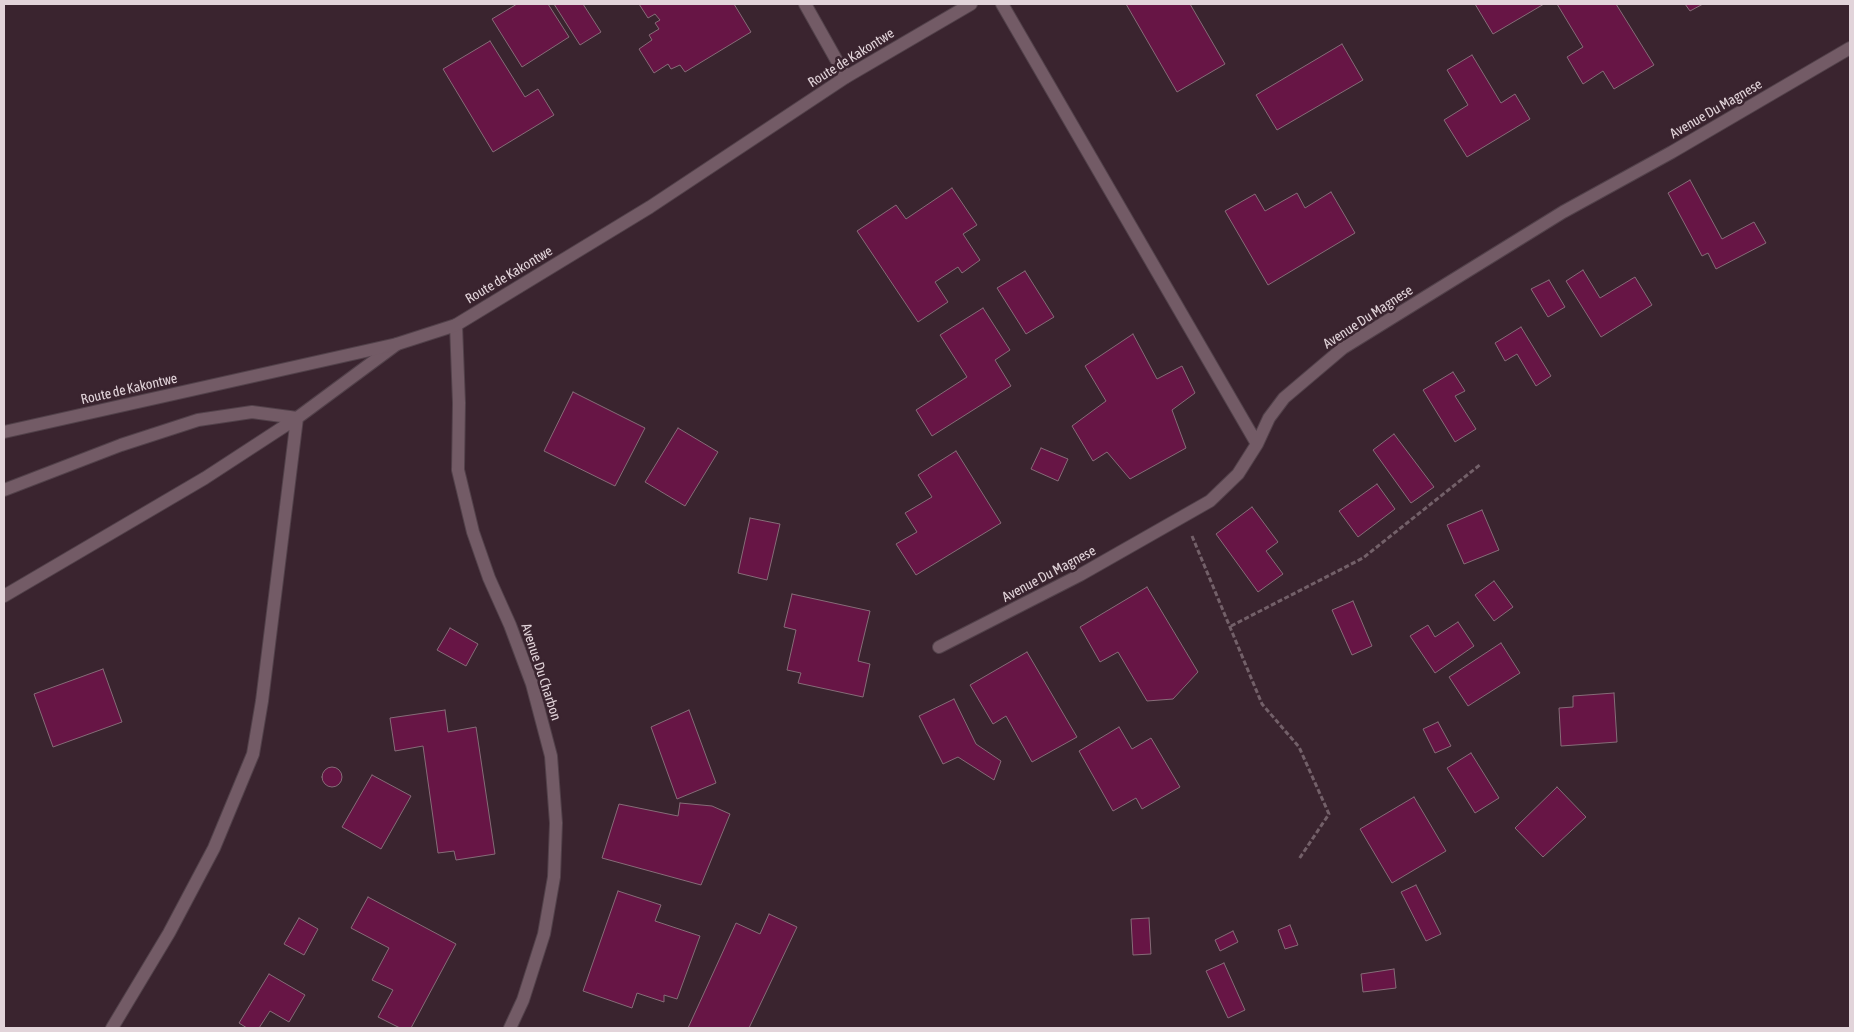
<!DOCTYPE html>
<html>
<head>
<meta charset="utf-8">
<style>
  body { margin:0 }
  #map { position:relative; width:1854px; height:1032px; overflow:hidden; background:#3a242f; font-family:"Asap Condensed",sans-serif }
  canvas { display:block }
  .frame { position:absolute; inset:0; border:5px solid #e2d4da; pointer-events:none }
</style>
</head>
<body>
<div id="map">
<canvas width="1854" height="1032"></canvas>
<div class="frame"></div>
</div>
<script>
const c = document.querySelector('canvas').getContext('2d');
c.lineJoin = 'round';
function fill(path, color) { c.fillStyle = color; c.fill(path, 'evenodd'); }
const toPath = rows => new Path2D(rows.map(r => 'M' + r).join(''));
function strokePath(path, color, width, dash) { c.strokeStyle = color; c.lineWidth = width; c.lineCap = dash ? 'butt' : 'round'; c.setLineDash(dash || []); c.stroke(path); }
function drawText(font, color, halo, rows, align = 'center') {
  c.font = font + ' "Asap Condensed",sans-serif'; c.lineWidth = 5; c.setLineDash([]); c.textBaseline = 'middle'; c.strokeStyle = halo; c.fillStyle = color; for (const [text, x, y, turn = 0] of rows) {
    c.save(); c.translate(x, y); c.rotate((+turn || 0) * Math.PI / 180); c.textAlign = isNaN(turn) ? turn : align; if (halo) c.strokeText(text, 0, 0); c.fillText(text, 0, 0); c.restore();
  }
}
const building = toPath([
  [517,4,548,4,569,37,522,67,492,19,517,4],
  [554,4,583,4,601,32,580,45,554,4],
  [639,4,734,4,751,32,685,72,680,65,671,69,668,64,654,73,639,49,652,40,649,35,659,29,655,23,660,20,655,14,648,18,639,4],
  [1126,4,1190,4,1225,64,1177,92,1126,4],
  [1475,4,1544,4,1493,34,1475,4],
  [1557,4,1616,4,1654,65,1614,89,1603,71,1583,84,1567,57,1583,47,1557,4],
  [1685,4,1703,4,1690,11,1685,4],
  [490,41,525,97,538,89,554,115,493,152,443,69,490,41],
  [1342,44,1363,80,1277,130,1256,95,1342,44],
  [1472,55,1501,103,1515,94,1530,119,1467,157,1444,120,1468,105,1447,70,1472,55],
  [1690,180,1722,239,1754,222,1766,243,1716,269,1708,253,1702,256,1668,193,1690,180],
  [952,188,977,225,963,234,980,260,962,273,958,267,935,282,948,302,918,322,857,231,896,205,906,219,952,188],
  [1331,192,1355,233,1268,285,1225,211,1255,194,1265,211,1297,193,1305,208,1331,192],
  [1583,270,1600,298,1635,277,1652,305,1601,337,1566,281,1583,270],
  [1025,271,1054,317,1026,334,997,288,1025,271],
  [1549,280,1565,307,1548,317,1531,289,1549,280],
  [983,308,1010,350,995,360,1011,386,932,436,916,410,967,377,940,335,983,308],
  [1521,327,1551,376,1536,386,1517,354,1505,361,1495,343,1521,327],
  [1133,334,1157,379,1182,366,1195,393,1172,410,1186,448,1130,479,1107,452,1093,461,1072,426,1106,401,1085,366,1133,334],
  [1453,372,1465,391,1455,396,1476,429,1455,442,1423,390,1453,372],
  [573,392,645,428,615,486,544,451,573,392],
  [678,428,718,452,685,506,645,482,678,428],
  [1394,434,1434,487,1411,503,1373,450,1394,434],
  [1041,448,1068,459,1058,481,1031,469,1041,448],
  [956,451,1001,523,916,575,896,544,917,532,905,513,932,497,918,475,956,451],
  [1377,484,1395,509,1358,537,1339,511,1377,484],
  [1252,507,1278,542,1266,551,1283,574,1258,592,1216,534,1252,507],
  [1482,510,1499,550,1464,564,1447,525,1482,510],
  [750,518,780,524,767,580,738,573,750,518],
  [1494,581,1513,607,1494,621,1475,595,1494,581],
  [1147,587,1198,672,1173,699,1147,701,1118,652,1100,662,1080,627,1147,587],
  [792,594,870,611,858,661,870,664,863,697,798,683,801,673,787,670,796,630,784,627,792,594],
  [1353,601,1372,646,1352,655,1332,610,1353,601],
  [1458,622,1474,646,1435,673,1410,636,1428,625,1435,637,1458,622],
  [450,628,478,644,466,666,437,650,450,628],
  [1501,643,1520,673,1468,706,1449,677,1501,643],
  [1027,652,1077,737,1032,762,1006,716,993,724,970,685,1027,652],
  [103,669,122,722,53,747,34,694,103,669],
  [1614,693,1617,742,1561,746,1559,708,1573,707,1573,696,1614,693],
  [954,699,976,744,1001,761,994,780,958,757,943,764,919,716,954,699],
  [445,710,448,732,476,727,495,854,456,860,454,851,438,853,423,746,395,751,390,718,445,710],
  [689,710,716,783,677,799,651,727,689,710],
  [1438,722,1451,746,1435,753,1423,729,1438,722],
  [1119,727,1132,749,1151,738,1180,787,1142,809,1136,798,1113,811,1079,751,1119,727],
  [1471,753,1499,798,1475,813,1447,768,1471,753],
  '322 777a10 10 0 1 1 20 0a10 10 0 1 1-20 0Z',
  [372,775,411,796,381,849,342,827,372,775],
  [1557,787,1586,817,1543,857,1515,828,1557,787],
  [1414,797,1446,851,1392,883,1360,829,1414,797],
  [680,803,712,806,730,814,701,885,602,858,619,804,678,816,680,803],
  [1416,885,1441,934,1426,941,1401,892,1416,885],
  [618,891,661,905,655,921,700,936,677,999,664,995,664,1002,637,993,632,1008,583,991,618,891],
  [368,897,456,944,411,1028,400,1028,378,1017,393,990,372,980,389,948,351,928,368,897],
  [769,914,797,927,749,1028,688,1028,736,923,760,934,769,914],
  [299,918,318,929,304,955,284,944,299,918],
  [1149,918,1151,954,1133,955,1131,919,1149,918],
  [1290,925,1298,945,1285,949,1278,930,1290,925],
  [1233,931,1238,942,1220,951,1215,940,1233,931],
  [1224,963,1245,1010,1228,1018,1206,971,1224,963],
  [1394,969,1396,988,1363,992,1361,974,1394,969],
  [269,974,305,995,289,1022,270,1011,259,1028,247,1028,239,1023,269,974]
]);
const path = toPath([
  [1192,536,1262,704,1299,747,1329,814,1299,859],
  [1231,626,1363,558,1481,464]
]);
const minor = toPath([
  [805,4,846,77],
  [1002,4,1257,444],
  [456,325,459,403,458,470,473,532,489,578,510,625,532,684,551,756,556,823,554,877,544,934,523,1000,510,1028],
  [4,490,121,445,198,420,252,412,297,418,262,701,253,754,214,848,169,933,112,1028],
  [4,596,205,478,297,418,397,344],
  [939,647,1080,575,1210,501,1238,474,1257,444,1269,418,1284,398,1343,348,1563,212,1672,152,1850,48]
]);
const tertiary = toPath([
  [4,432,397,344,456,325,650,207,846,77,971,4]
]);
const streetNames = [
  ["Route de Kakontwe",851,58,-32],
  ["Avenue Du Magnese",1716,109,-30],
  ["Route de Kakontwe",509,275,-31],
  ["Avenue Du Magnese",1368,317,-33],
  ["Route de Kakontwe",129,389,-13],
  ["Avenue Du Magnese",1049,574,-28],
  ["Avenue Du Charbon",541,672,72]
];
fill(building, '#671545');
strokePath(building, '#866c78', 1);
strokePath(minor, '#52414a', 14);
strokePath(tertiary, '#52414a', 14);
strokePath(path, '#736069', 3, [5, 2.5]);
strokePath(minor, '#735b66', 12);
strokePath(tertiary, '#735b66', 12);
drawText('14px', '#e2d4da', '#3a242f', streetNames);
</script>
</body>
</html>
